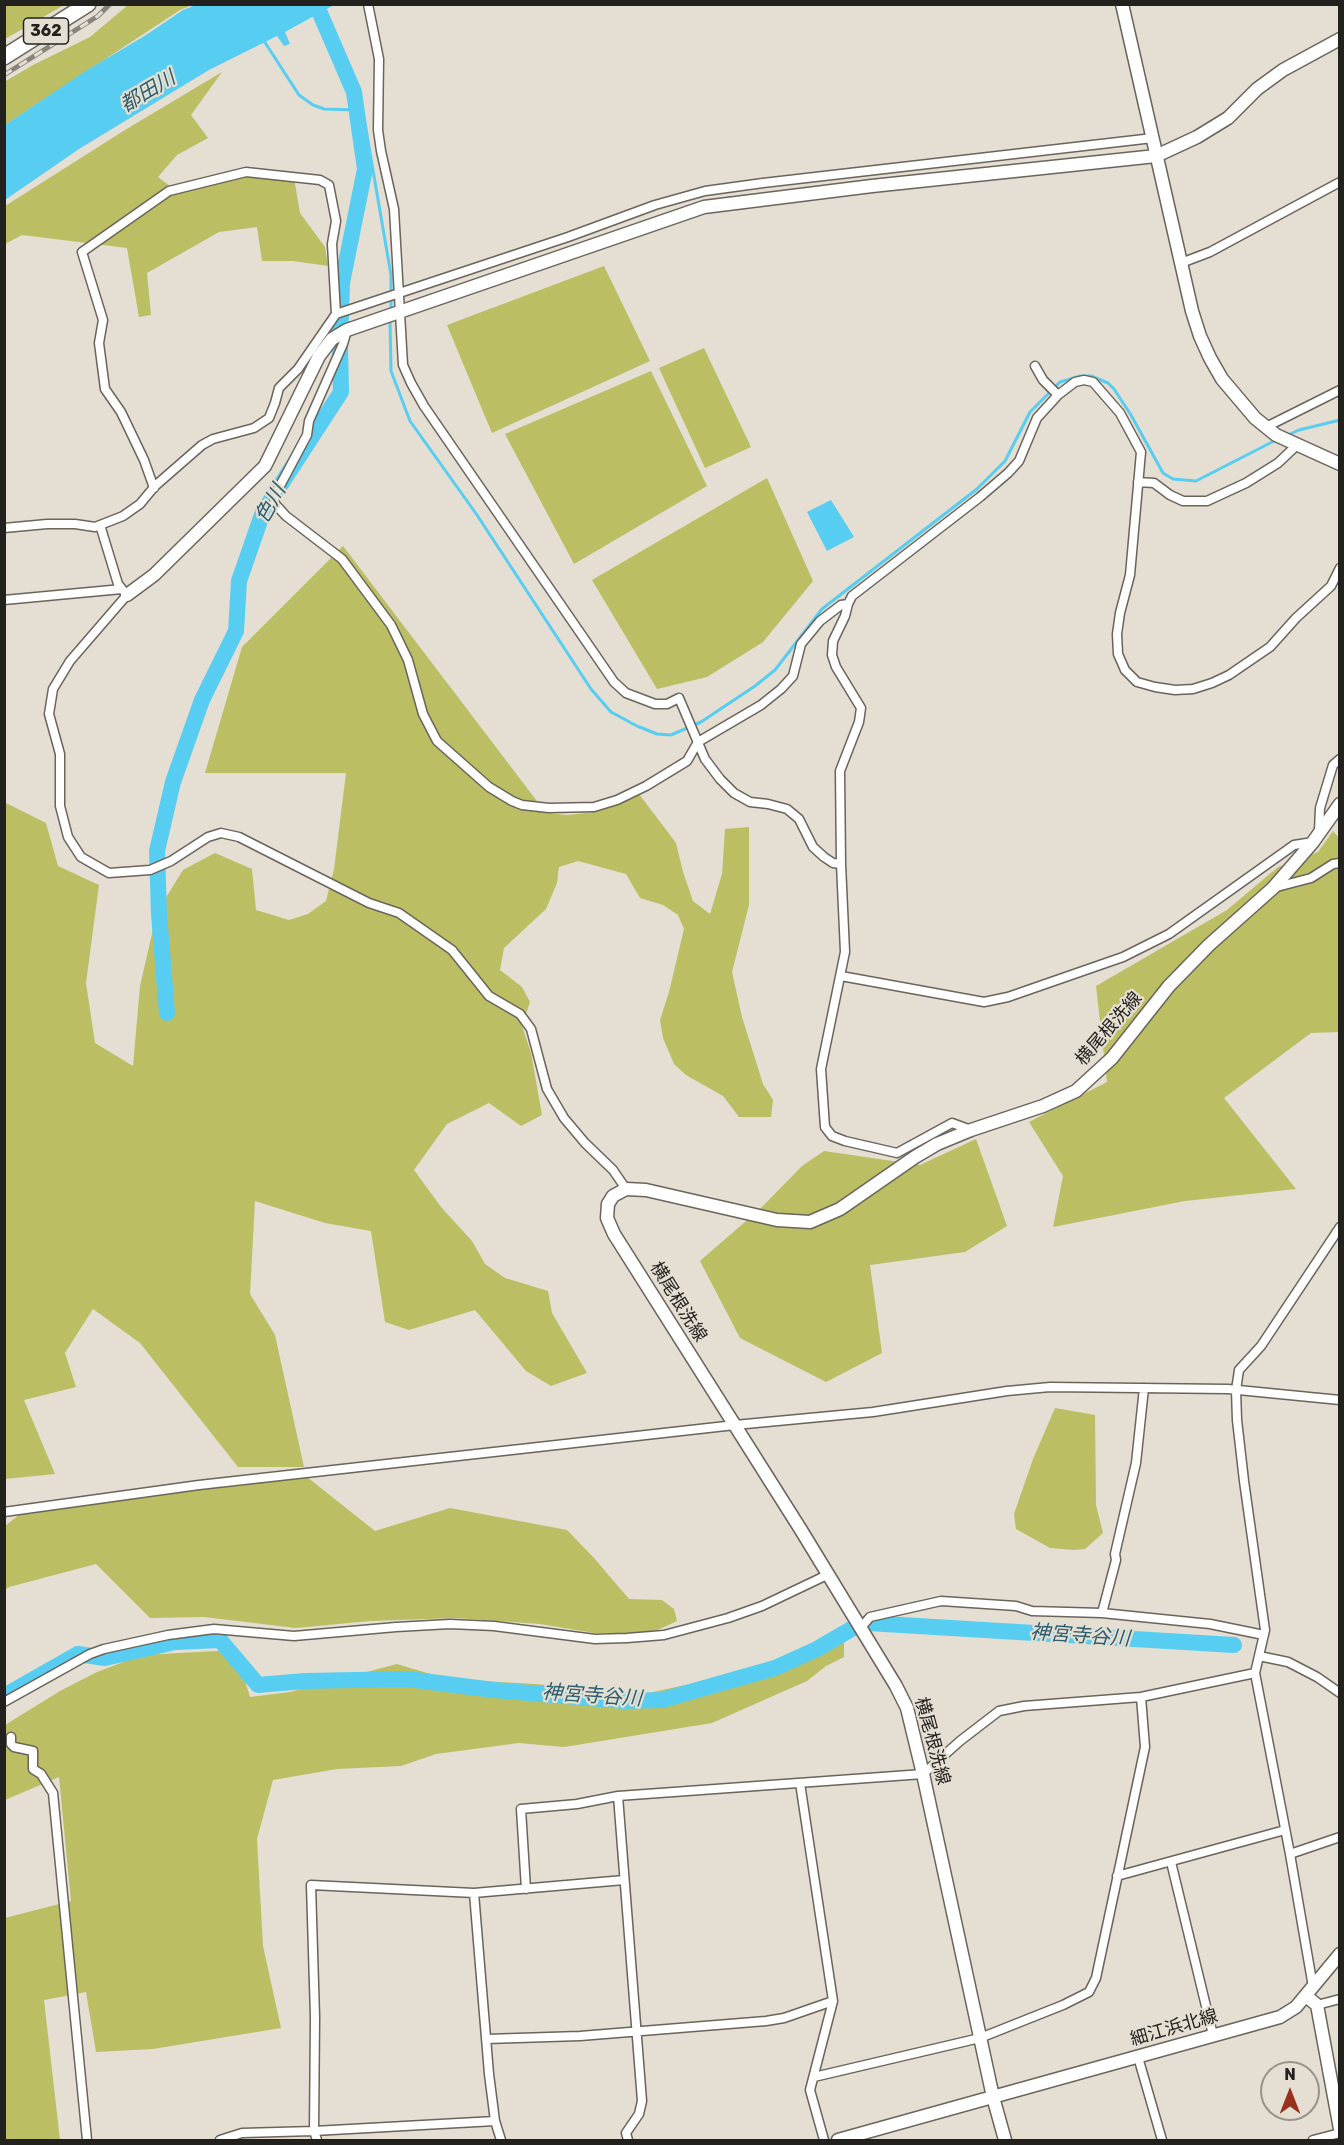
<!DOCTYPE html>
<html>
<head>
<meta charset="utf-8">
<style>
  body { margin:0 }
  #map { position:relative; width:1344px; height:2145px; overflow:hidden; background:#e4ded3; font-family:Rubik,sans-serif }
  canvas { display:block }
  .frame { position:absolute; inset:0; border:6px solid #23211d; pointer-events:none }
  .north { position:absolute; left:1260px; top:2061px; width:60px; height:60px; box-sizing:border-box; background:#e4ded3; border:2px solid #97928a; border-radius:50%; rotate:0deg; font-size:16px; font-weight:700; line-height:24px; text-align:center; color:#23211d }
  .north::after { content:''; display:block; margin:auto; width:21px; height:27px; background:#99301b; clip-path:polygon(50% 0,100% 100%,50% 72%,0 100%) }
</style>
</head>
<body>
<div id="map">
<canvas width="1344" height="2145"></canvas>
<div class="frame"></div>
<div class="north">N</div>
</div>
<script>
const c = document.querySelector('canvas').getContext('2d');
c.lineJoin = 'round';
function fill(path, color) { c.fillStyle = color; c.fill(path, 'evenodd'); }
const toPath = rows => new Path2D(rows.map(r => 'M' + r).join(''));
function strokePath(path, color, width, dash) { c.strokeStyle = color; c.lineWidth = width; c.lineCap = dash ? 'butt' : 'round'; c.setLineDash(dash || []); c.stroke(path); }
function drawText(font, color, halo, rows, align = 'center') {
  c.font = font + ' Rubik,"Noto Sans JP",sans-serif'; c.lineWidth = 4.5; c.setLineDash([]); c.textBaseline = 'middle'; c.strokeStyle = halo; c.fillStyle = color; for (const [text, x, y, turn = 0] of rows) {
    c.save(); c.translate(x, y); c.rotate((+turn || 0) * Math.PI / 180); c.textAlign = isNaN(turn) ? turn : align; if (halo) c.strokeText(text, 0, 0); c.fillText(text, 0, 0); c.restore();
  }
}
const green = toPath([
  [5,4,64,4,64,5,5,39],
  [128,5,192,5,180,10,5,125,4,82,33,65,90,37],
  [222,72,191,115,208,138,177,155,158,177,174,189,250,172,294,178,300,213,325,247,328,266,293,261,262,261,257,227,219,232,147,273,151,315,139,317,127,248,22,235,5,244,5,206,125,130],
  [604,266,650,361,492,433,447,325],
  [704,348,751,447,705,468,659,368],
  [651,371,707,486,574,564,505,434],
  [767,478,813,581,763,642,707,677,657,689,592,580],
  [343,546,546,813,567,815,595,812,617,805,639,794,676,843,683,872,693,901,710,914,722,874,725,829,749,827,749,905,732,972,742,1017,763,1084,773,1100,771,1117,739,1117,723,1096,686,1075,674,1064,663,1038,660,1020,669,992,684,929,678,915,663,905,640,898,626,874,578,861,559,867,557,883,546,909,504,948,500,970,522,987,530,1002,522,1026,531,1053,542,1115,521,1126,489,1103,447,1124,414,1170,441,1207,472,1241,485,1264,505,1278,548,1291,552,1313,587,1373,551,1386,526,1371,475,1310,409,1330,385,1322,371,1231,325,1223,255,1201,250,1294,275,1335,304,1467,238,1467,140,1343,93,1309,65,1353,76,1387,24,1400,55,1474,5,1479,4,802,46,823,58,866,99,885,86,983,95,1043,133,1066,140,986,157,912,183,870,215,853,252,869,256,910,289,920,308,914,326,901,334,869,346,773,205,773,242,647],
  [1333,831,1340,839,1339,1032,1311,1033,1224,1098,1296,1189,1185,1201,1053,1227,1063,1176,1029,1122,1107,1082,1096,986,1227,910,1278,867,1318,852],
  [976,1139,1007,1226,965,1252,870,1265,882,1353,826,1382,740,1338,700,1261,761,1208,802,1166,824,1151,920,1165],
  [1055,1408,1095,1415,1096,1505,1103,1533,1085,1549,1074,1550,1050,1548,1016,1529,1014,1514,1033,1459],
  [307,1477,375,1531,450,1508,567,1530,594,1558,629,1599,662,1600,674,1609,677,1621,651,1633,594,1633,540,1624,456,1618,370,1621,296,1628,204,1617,150,1618,96,1564,9,1587,5,1590,5,1526,20,1514,129,1492,239,1486],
  [844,1642,844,1657,826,1666,807,1681,712,1723,564,1747,519,1743,436,1754,401,1766,337,1769,273,1780,257,1839,263,1946,281,2028,153,2049,96,2052,86,1992,44,2000,60,2140,4,2140,5,1918,71,1901,59,1777,5,1800,5,1725,60,1691,97,1672,142,1655,235,1650,250,1697,290,1692,397,1664,447,1679,536,1684,644,1694,740,1673]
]);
const water = toPath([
  [196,5,334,5,285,32,290,44,284,46,277,36,209,70,79,149,5,200,5,125,84,72,146,35,183,10],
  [831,500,854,537,827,551,807,512]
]);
const stream = toPath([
  [264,41,299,95,313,105,324,109,358,110,364,118,391,275,391,311],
  [390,320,391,371,410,421,477,515,591,689,611,712,637,726,657,734,671,735,701,722,755,686,775,670,822,609,977,489,1005,461,1030,412,1060,382,1080,376,1091,376,1108,383,1114,389,1131,415,1163,473,1173,479,1196,481,1276,440],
  [1288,435,1299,430,1340,420]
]);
const river = toPath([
  [167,1013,159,914,157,851,173,782,202,700,236,631,239,581,263,512,341,392,340,346,342,283,365,169,354,92,316,4],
  [4,1696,78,1654,105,1658,175,1642,220,1640,258,1685,305,1681,407,1679,494,1690,624,1701,662,1700,775,1668,817,1649,853,1628,868,1623,1234,1645]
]);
const street = toPath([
  [368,4,379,59,378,130,381,151,394,209,403,365,411,383,424,406,614,682,626,693,655,704,667,704,679,698,705,759,720,779,734,793,750,802,768,804,787,809,799,819,813,847,824,857,833,863,841,864,845,952,821,1069,825,1127,832,1136,845,1141,897,1153,952,1123,971,1130],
  [1181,263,1210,252,1340,182],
  [347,330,343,344,309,421,307,435,274,497,275,504,286,516,342,559,391,625,408,660,423,714,437,741,489,787,512,801,522,805,549,808,594,807,617,800,646,786,687,761,698,742,761,705,781,689,793,676,801,644,820,621,841,605,848,604],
  [1035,366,1043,380,1058,395,1075,382,1084,380,1093,382,1120,413,1141,452,1130,575,1120,613,1117,634,1118,654,1125,670,1137,682,1155,687,1175,690,1193,689,1212,683,1229,675,1270,647,1296,618,1331,586,1340,568],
  [1266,427,1340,390],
  [1138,482,1154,483,1170,495,1183,501,1207,501,1246,483,1278,463,1297,445],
  [154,488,144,460,121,412,105,389,99,343,103,320,82,252,169,191,246,172,320,180,329,185,336,221,332,244,336,314],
  [100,525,118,584,122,589],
  [4,528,47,524,75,524,95,527,123,516,140,504,155,486,202,445,213,439,254,428,269,418,275,403,279,388,298,369,336,314,568,237,655,205,705,191,763,183,1153,138],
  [4,600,122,589,127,595,70,661,53,689,49,714,60,754,60,806,68,837,81,857,109,873,150,870,171,861,208,837,221,833,239,837,369,903,399,913,452,950,489,996,520,1014,531,1029,547,1089,564,1118,585,1143,613,1170,626,1189],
  [1319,831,1320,808,1333,765,1340,759],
  [841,864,840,771,859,722,861,708,836,667,832,655,833,641,845,616,848,604,852,596,980,497,1008,473,1019,461,1037,418,1058,395],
  [1273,888,1311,878,1333,864,1340,863],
  [841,976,984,1002,1008,997,1123,957,1169,934,1294,845,1313,842],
  [4,1512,199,1485,735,1425,873,1412,1007,1391,1050,1387,1228,1389,1340,1400],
  [1102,1613,1116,1560,1115,1554,1136,1463,1144,1388],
  [860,1629,870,1617,941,1601,1016,1606,1032,1611,1102,1613,1210,1624,1264,1635],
  [1259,1656,1288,1662,1317,1677,1340,1693],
  [4,1702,90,1654,104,1649,168,1635,214,1629,294,1636,396,1627,450,1624,494,1626,595,1639,627,1638,664,1635,728,1618,762,1606,827,1575],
  [11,1737,11,1744,14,1747,33,1751,33,1769,41,1774,53,1793,87,2140],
  [800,1783,833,2001,810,2090,824,2140],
  [1290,1854,1340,1837],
  [1171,1862,1213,2035],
  [1117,1876,1285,1830],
  [526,1889,521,1809,577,1804,618,1796],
  [474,1893,489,2074,495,2121],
  [1313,1987,1290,1854,1255,1673,1265,1630,1244,1481,1237,1420,1236,1390,1239,1370,1261,1346,1340,1227],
  [1317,2005,1340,1999],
  [486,2039,580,2036,766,2021,784,2018,833,2001],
  [1138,2057,1162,2140],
  [814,2077,980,2038,1063,2005,1089,1992,1096,1978,1145,1747,1141,1697],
  [220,2140,242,2133,314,2131,495,2121,501,2140],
  [317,2140,314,2131,315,2017,311,1885,474,1893,624,1880],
  [628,2140,626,2133,639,2114,642,2101,618,1796,923,1774,960,1741,999,1711,1024,1706,1141,1697,1255,1673],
  [1313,2140,1340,2133]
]);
const secondary = toPath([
  [1122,4,1192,311,1200,336,1210,358,1222,379,1255,418,1276,435,1340,464],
  [127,595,154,575,265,466,319,356,332,339,347,330,704,207,872,186,1156,156,1197,137,1228,118,1257,89,1283,70,1340,39],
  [1306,1996,1317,2005,1340,2129],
  [838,2140,1280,2017,1296,2007,1340,1954],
  [1005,2140,993,2097,923,1774,907,1708,896,1686,801,1530,614,1234,607,1218,608,1204,613,1196,626,1189,646,1190,777,1220,810,1222,840,1209,915,1157,937,1144,971,1130,1043,1106,1076,1091,1112,1058,1169,986,1209,945,1273,888,1313,842,1340,804]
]);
const highway = toPath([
  [4,57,88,4]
]);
const rail = toPath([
  [4,75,98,16,110,4]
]);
const shields = [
  [46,31,45]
];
const shieldNames = [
  ["362",46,31]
];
const streetNames = [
  ["横尾根洗線",1109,1029,-49],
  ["横尾根洗線",678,1302,58],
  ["横尾根洗線",932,1741,75],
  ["細江浜北線",1174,2028,-16]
];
const waterNames = [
  ["都田川",148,92,-31],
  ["色川",271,504,-61],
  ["神宮寺谷川",1080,1636,4],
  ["神宮寺谷川",592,1696,4]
];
fill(green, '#bcbe64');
fill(water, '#57cef1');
strokePath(stream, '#57cef1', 3);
strokePath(river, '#57cef1', 16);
strokePath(street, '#6a645b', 11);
strokePath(secondary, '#6a645b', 15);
strokePath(highway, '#6a645b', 18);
strokePath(street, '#fff', 8);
strokePath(secondary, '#fff', 12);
strokePath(highway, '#fff', 15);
strokePath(rail, '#88847c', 5);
strokePath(rail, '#e4ded3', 3, [9]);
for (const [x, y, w] of shields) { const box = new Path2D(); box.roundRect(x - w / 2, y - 13, w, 26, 4.5); c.fillStyle = '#e4ded3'; c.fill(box); strokePath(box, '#23211d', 1.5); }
drawText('bold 16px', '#23211d', null, shieldNames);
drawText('18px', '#23211d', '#e4ded3', streetNames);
drawText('italic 20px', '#2b5d6c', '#e4ded3', waterNames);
</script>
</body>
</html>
